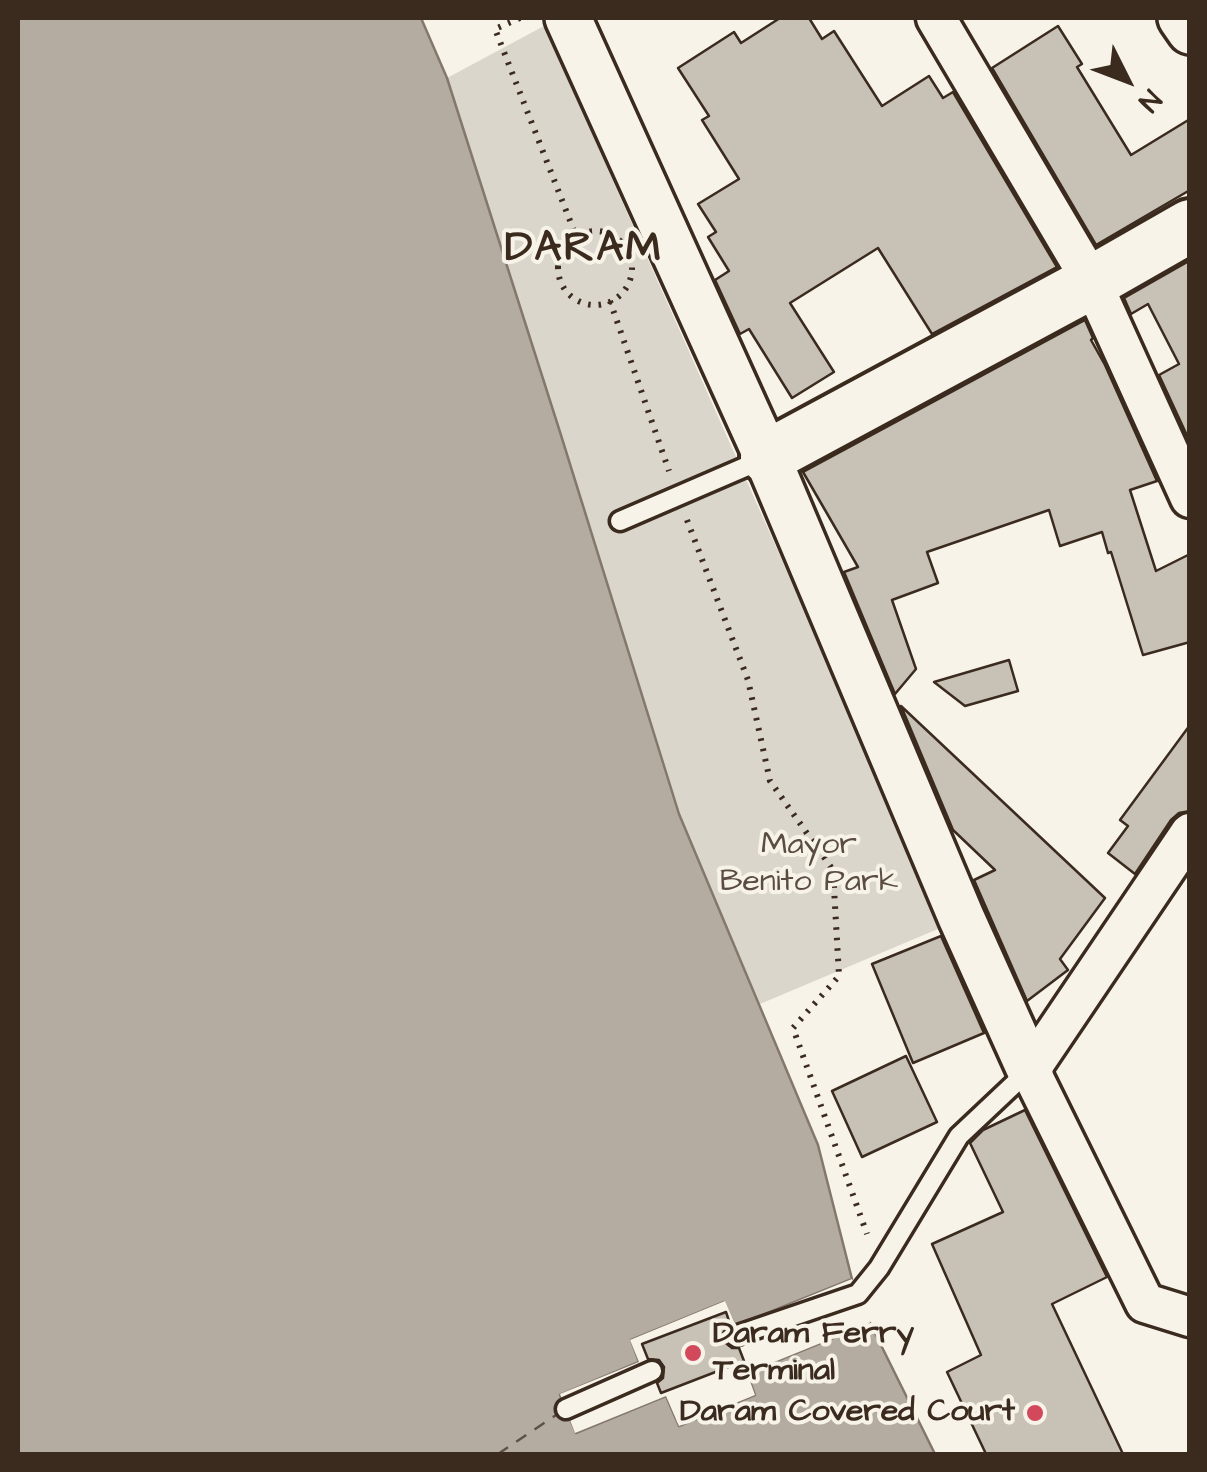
<!DOCTYPE html>
<html>
<head>
<meta charset="utf-8">
<style>
  body { margin:0 }
  #map { position:relative; width:1207px; height:1472px; overflow:hidden; background:#f7f3e8; font-family:"Architects Daughter",sans-serif }
  canvas { display:block }
  .frame { position:absolute; inset:0; border:20px solid #3b2a1e; pointer-events:none }
  .north { position:absolute; left:1077px; top:30px; width:100px; height:100px; -webkit-text-stroke:8px #f7f3e8; paint-order:stroke; rotate:132deg; font-size:28px; font-weight:700; line-height:40px; text-align:center; color:#3b2a1e }
  .north::after { content:''; display:block; margin:auto; width:35px; height:45px; background:#3b2a1e; clip-path:polygon(50% 0,100% 100%,50% 72%,0 100%) }
</style>
</head>
<body>
<div id="map">
<canvas width="1207" height="1472"></canvas>
<div class="frame"></div>
<div class="north">N</div>
</div>
<script>
const c = document.querySelector('canvas').getContext('2d');
c.lineJoin = 'round';
function fill(path, color) { c.fillStyle = color; c.fill(path, 'evenodd'); }
const toPath = rows => new Path2D(rows.map(r => 'M' + r).join(''));
function strokePath(path, color, width, dash) { c.strokeStyle = color; c.lineWidth = width; c.lineCap = dash ? 'butt' : 'round'; c.setLineDash(dash || []); c.stroke(path); }
function drawText(font, color, halo, rows, align = 'center') {
  c.font = font + ' "Architects Daughter",sans-serif'; c.lineWidth = 8; c.setLineDash([]); c.textBaseline = 'middle'; c.strokeStyle = halo; c.fillStyle = color; for (const [text, x, y, turn = 0] of rows) {
    c.save(); c.translate(x, y); c.rotate((+turn || 0) * Math.PI / 180); c.textAlign = isNaN(turn) ? turn : align; if (halo) c.strokeText(text, 0, 0); c.fillText(text, 0, 0); c.restore();
  }
}
const green = toPath([
  [544,26,945,926,760,1004,679,814,560,432,447,78]
]);
const water = toPath([
  [18,18,421,18,447,78,560,432,679,814,818,1145,852,1279,735,1326,724,1302,631,1340,639,1362,560,1395,576,1433,666,1396,679,1426,755,1395,747,1373,870,1323,935,1454,18,1454,18,18]
]);
const pier = toPath([
  [852,1279,854,1284,737,1331,731,1329,722,1308,637,1343,644,1361,642,1366,566,1397,578,1426,666,1391,671,1393,682,1420,749,1392,742,1374,744,1368,868,1318,870,1323,747,1373,755,1395,679,1426,666,1396,575,1433,560,1394,639,1362,630,1340,725,1301,736,1326]
]);
const ferry = toPath([
  [498,1454,559,1413]
]);
const building = toPath([
  [780,18,809,18,822,39,834,31,882,106,929,76,943,98,953,92,1057,267,932,334,878,248,790,303,834,372,792,398,749,329,740,334,715,280,729,271,708,237,716,232,698,204,739,179,702,120,709,116,678,68,734,32,741,43,780,18],
  [1058,26,1082,64,1077,67,1131,155,1190,119,1190,190,1096,245,992,68,1058,26],
  [1189,261,1190,262,1190,442,1159,375,1179,364,1148,304,1131,314,1124,298,1189,261],
  [1085,320,1093,338,1091,340,1105,365,1157,481,1130,490,1156,571,1190,554,1190,642,1143,655,1111,552,1108,553,1102,532,1060,546,1049,510,927,552,938,583,892,600,916,669,895,694,844,572,858,567,803,472,1085,320],
  [1009,660,1018,691,965,706,934,682,1009,660],
  [901,706,1105,898,1060,959,1068,970,1027,1001,974,880,995,870,953,830,901,706],
  [1190,725,1190,811,1179,813,1171,820,1135,874,1108,853,1128,826,1120,820,1190,725],
  [941,936,984,1033,913,1063,872,964,941,936],
  [906,1056,937,1122,862,1157,832,1091,906,1056],
  [1025,1110,1107,1277,1052,1304,1123,1454,986,1454,947,1372,981,1355,932,1244,1003,1212,970,1143,983,1130,1025,1110],
  [726,1312,730,1324,723,1333,724,1341,732,1348,739,1348,744,1361,661,1393,657,1383,663,1378,664,1367,659,1360,648,1359,642,1344,726,1312]
]);
const path = toPath([
  [520,18,495,29,576,236],
  '558 268a37 37 0 1 1 74 0a37 37 0 1 1-74 0Z',
  [610,301,669,471],
  [687,520,748,680,770,781,833,870,839,976,793,1028,867,1234]
]);
const service = toPath([
  [620,521,766,458],
  [735,1336,858,1294,879,1268,959,1136,1029,1070],
  [566,1409,652,1371]
]);
const minor = toPath([
  [936,18,1092,282,1190,498],
  [1190,833,1030,1070,1145,1303,1190,1317]
]);
const tertiary = toPath([
  [568,18,767,457,961,917,1030,1070],
  [1181,18,1190,31]
]);
const secondary = toPath([
  [767,457,1092,282,1190,226]
]);
const markers = [
  [693,1353,10,"#d1495b"],
  [1035,1413,10,"#d1495b"]
];
const parkNames = [
  ["Mayor",809,846],
  ["Benito Park",809,883]
];
const poiNames = [
  ["Daram Ferry",713,1335],
  ["Terminal",713,1372],
  ["Daram Covered Court",1015,1413,"right"]
];
const districtNames = [
  ["DARAM",584,251]
];
fill(green, '#dbd6cb');
fill(water, '#b4aca0');
strokePath(water, '#84786c', 2.5);
fill(pier, '#f7f3e8');
strokePath(ferry, '#5f5145', 2.5, [12, 10]);
fill(building, '#c8c1b6');
strokePath(building, '#3b2a1e', 2.5);
strokePath(service, '#3b2a1e', 25);
strokePath(minor, '#3b2a1e', 45);
strokePath(tertiary, '#3b2a1e', 52);
strokePath(secondary, '#3b2a1e', 60);
strokePath(path, '#3b2a1e', 6, [2.5, 8]);
strokePath(service, '#f7f3e8', 18);
strokePath(minor, '#f7f3e8', 38);
strokePath(tertiary, '#f7f3e8', 45);
strokePath(secondary, '#f7f3e8', 52);
for (const [x, y, r, color] of markers) { const dot = new Path2D(); dot.arc(x, y, r, 0, 2 * Math.PI); c.fillStyle = color; c.fill(dot); strokePath(dot, '#f7f3e8', 4); }
drawText('32px', '#5b4c41', '#f7f3e8', parkNames);
drawText('bold 32px', '#3b2a1e', '#f7f3e8', poiNames, 'left');
c.letterSpacing = '2.5px';
drawText('bold 42px', '#3b2a1e', '#f7f3e8', districtNames);
c.letterSpacing = '0px';
</script>
</body>
</html>
